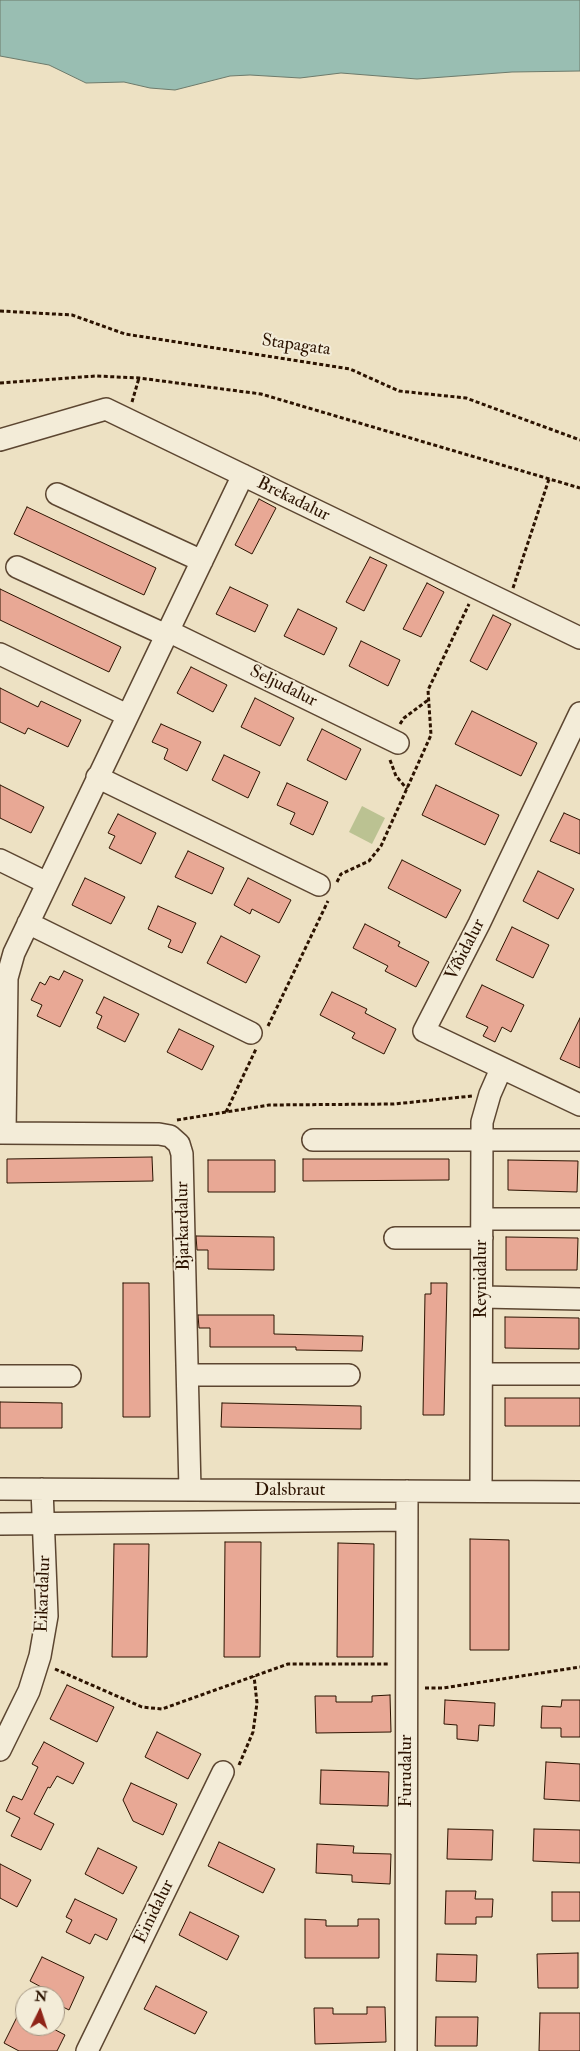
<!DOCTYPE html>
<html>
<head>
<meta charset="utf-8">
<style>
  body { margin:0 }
  #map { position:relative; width:580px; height:2051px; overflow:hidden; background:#ede1c3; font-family:"IM FELL Double Pica",serif }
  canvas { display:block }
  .north { position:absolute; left:15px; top:1986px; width:50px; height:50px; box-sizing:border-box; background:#f3ecd8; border:1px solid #a39582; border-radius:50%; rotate:4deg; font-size:14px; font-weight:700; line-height:20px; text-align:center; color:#2c1300 }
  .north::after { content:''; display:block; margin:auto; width:18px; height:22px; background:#8f2418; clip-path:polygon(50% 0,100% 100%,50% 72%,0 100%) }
</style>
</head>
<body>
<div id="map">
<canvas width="580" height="2051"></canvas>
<div class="north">N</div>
</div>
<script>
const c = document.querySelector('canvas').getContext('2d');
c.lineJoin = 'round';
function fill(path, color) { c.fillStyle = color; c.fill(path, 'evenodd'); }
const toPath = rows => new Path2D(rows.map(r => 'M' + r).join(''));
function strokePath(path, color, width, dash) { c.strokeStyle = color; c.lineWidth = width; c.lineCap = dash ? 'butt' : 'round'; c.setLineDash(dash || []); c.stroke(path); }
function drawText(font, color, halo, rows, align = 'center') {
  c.font = font + ' "IM FELL Double Pica",serif'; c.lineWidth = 4; c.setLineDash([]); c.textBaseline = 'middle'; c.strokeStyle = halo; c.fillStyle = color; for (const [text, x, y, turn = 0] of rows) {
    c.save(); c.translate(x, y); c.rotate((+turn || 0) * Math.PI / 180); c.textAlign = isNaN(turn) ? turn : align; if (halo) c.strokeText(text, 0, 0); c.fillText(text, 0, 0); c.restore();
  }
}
const green = toPath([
  [362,806,385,818,372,844,349,832]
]);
const water = toPath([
  [0,0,580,0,580,71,512,72,417,79,341,73,300,78,250,75,230,76,175,90,150,88,124,82,86,83,49,65,0,56,0,0]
]);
const building = toPath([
  [259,499,276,508,252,554,235,545,259,499],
  [27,507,156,568,144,595,14,534,27,507],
  [370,557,387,565,364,611,346,602,370,557],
  [427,583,444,592,421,637,403,629,427,583],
  [230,587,268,605,255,632,216,614,230,587],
  [0,589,121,647,109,672,0,620,0,589],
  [298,609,337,628,324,655,284,636,298,609],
  [493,615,511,624,487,670,470,661,493,615],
  [361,641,400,660,388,686,349,666,361,641],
  [191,667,227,685,213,712,177,693,191,667],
  [0,688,38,707,41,701,81,720,68,747,28,728,25,734,0,722,0,688],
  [255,698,294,718,280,746,241,727,255,698],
  [472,711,537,743,521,776,455,744,472,711],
  [161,724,201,742,187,771,164,759,168,749,152,742,161,724],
  [322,729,361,749,346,780,307,760,322,729],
  [224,755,260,772,248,798,212,780,224,755],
  [287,783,328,802,313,835,290,824,295,813,277,805,287,783],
  [0,785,44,807,31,833,0,818,0,785],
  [436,785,499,815,485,845,422,815,436,785],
  [564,813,580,820,580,854,550,841,564,813],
  [118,814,156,833,141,864,109,848,115,836,108,833,118,814],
  [188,851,224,868,212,894,175,877,188,851],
  [402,860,461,890,446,918,388,888,402,860],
  [538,871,574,889,558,919,523,901,538,871],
  [85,878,125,897,111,924,72,905,85,878],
  [248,878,291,900,279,923,252,909,250,914,234,905,248,878],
  [158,906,196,923,182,953,168,947,171,940,148,929,158,906],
  [365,924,400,942,398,946,429,962,416,987,385,971,388,966,353,948,365,924],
  [512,927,549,945,533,978,496,960,512,927],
  [221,936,260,956,246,983,207,963,221,936],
  [64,971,83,980,60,1027,37,1016,42,1005,31,1000,40,982,45,985,50,976,59,980,64,971],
  [482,985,524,1005,511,1032,502,1027,495,1042,483,1036,488,1027,466,1017,482,985],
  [332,992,367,1009,365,1013,396,1029,384,1054,352,1038,355,1033,320,1015,332,992],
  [104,997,139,1014,125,1042,97,1028,102,1016,96,1013,104,997],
  [580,1018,580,1068,560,1059,580,1018],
  [179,1029,214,1046,202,1070,167,1052,179,1029],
  [152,1157,153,1181,7,1183,7,1159,152,1157],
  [303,1159,449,1159,449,1180,303,1181,303,1159],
  [208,1160,275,1160,275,1192,208,1192,208,1160],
  [508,1160,578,1161,577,1192,508,1190,508,1160],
  [196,1236,274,1237,274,1270,208,1269,208,1250,197,1250,196,1236],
  [506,1237,578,1238,577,1270,506,1270,506,1237],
  [123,1283,149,1283,150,1417,123,1417,123,1283],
  [431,1283,447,1283,444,1415,423,1415,425,1294,431,1294,431,1283],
  [198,1315,274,1315,274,1334,363,1336,362,1351,296,1350,296,1347,210,1347,210,1328,199,1328,198,1315],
  [505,1317,579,1318,579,1349,505,1348,505,1317],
  [505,1398,580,1398,580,1426,505,1426,505,1398],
  [0,1402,62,1403,62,1428,0,1428,0,1402],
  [222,1403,361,1406,361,1429,221,1427,222,1403],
  [470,1539,509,1540,509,1650,470,1650,470,1539],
  [225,1542,261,1542,260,1657,224,1657,225,1542],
  [338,1543,374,1544,373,1657,337,1657,338,1543],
  [114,1544,149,1544,147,1657,112,1657,114,1544],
  [67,1685,114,1707,97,1742,50,1719,67,1685],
  [390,1695,391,1732,316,1733,315,1696,336,1696,336,1702,372,1702,372,1696,390,1695],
  [445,1700,495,1703,494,1726,479,1725,478,1741,457,1739,457,1725,444,1724,445,1700],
  [562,1700,580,1700,580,1737,561,1737,561,1728,541,1728,542,1706,561,1707,562,1700],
  [157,1732,201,1754,188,1779,145,1757,157,1732],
  [44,1742,84,1763,73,1784,57,1776,50,1788,48,1787,34,1814,54,1824,41,1850,11,1836,20,1818,6,1811,13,1796,22,1800,38,1767,32,1764,44,1742],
  [546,1762,580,1764,580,1801,544,1799,546,1762],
  [321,1770,389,1772,388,1806,320,1804,321,1770],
  [131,1783,177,1804,163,1835,133,1821,123,1800,131,1783],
  [448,1829,493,1830,492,1860,447,1859,448,1829],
  [534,1829,580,1830,580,1863,533,1861,534,1829],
  [219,1842,275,1869,263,1893,208,1866,219,1842],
  [317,1844,354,1846,353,1853,391,1854,390,1884,352,1882,352,1875,316,1873,317,1844],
  [98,1848,137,1867,123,1894,85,1874,98,1848],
  [0,1864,31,1880,17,1907,0,1898,0,1864],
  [446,1891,476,1891,475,1899,493,1899,492,1917,476,1917,476,1924,445,1924,446,1891],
  [552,1892,580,1892,580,1921,552,1921,552,1892],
  [75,1899,117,1919,107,1940,95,1934,90,1944,66,1932,72,1920,66,1917,75,1899],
  [190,1912,239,1936,227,1960,179,1935,190,1912],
  [305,1919,326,1920,326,1926,358,1926,358,1919,379,1919,379,1958,305,1958,305,1919],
  [578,1953,578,1988,538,1988,537,1954,578,1953],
  [437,1954,477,1955,476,1982,436,1981,437,1954],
  [42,1957,84,1977,69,2010,55,2003,55,1996,39,1996,43,1988,30,1981,42,1957],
  [156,1986,207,2012,195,2034,144,2009,156,1986],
  [25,2001,25,2026,48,2026,65,2035,57,2051,19,2051,4,2043,25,2001],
  [367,2007,385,2007,386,2042,315,2044,314,2008,333,2008,333,2014,367,2014,367,2007],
  [540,2013,580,2013,580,2051,539,2051,540,2013],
  [436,2017,478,2017,477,2046,435,2046,436,2017]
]);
const path = toPath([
  [0,311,72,315,125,334,350,369,399,391,466,398,580,440],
  [0,383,96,376,139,378,261,394,580,488],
  [132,402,139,378],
  [513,588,549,479],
  [400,724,404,718,428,700],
  [390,760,396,776,407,789],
  [337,882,341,874,369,861,381,846,431,735,428,690,469,604],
  [268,1026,328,901],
  [226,1112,256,1049],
  [177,1120,269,1105,394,1104,472,1096],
  [55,1669,142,1707,162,1709,288,1664,390,1664],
  [425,1688,443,1688,580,1667],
  [239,1765,253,1732,257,1703,254,1676]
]);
const minor = toPath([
  [0,440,106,409,580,638],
  [57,494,202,561],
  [17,567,166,635],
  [168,631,398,743],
  [0,654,127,715],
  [580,713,479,924,424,1031,580,1105],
  [97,777,319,885],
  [0,860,47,883],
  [28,923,251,1033],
  [0,1133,159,1134,170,1136,179,1144,182,1154,190,1490],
  [5,1133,7,978,14,953,243,475],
  [313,1140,580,1140],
  [482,1219,580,1219],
  [395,1238,482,1238],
  [482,1297,580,1299],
  [482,1374,580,1374],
  [188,1375,349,1375],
  [0,1376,70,1376],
  [0,1489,580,1492],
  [481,1491,482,1122,490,1094,501,1069],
  [0,1524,407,1520],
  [0,1750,29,1691,40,1656,47,1616,42,1489],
  [87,2051,223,1772],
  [406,2051,407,1491]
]);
const streetNames = [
  ["Stapagata",296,346,8],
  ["Brekadalur",293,500,26],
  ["Seljudalur",283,687,26],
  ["Víðidalur",466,950,-63],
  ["Bjarkardalur",184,1226,-91],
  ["Reynidalur",482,1279,-90],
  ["Dalsbraut",290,1491],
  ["Eikardalur",44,1594,-88],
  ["Furudalur",407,1771,-90],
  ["Einidalur",155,1912,-64]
];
fill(green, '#bbc292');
fill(water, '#99beb2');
strokePath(water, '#6d7a6b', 1);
fill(building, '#e8a895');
strokePath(building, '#2c1300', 1);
strokePath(minor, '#5c4631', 24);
strokePath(path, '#2c1300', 3, [4, 2.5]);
strokePath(minor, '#f3ecd8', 21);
drawText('18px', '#2c1300', '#f3ecd8', streetNames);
</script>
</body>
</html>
